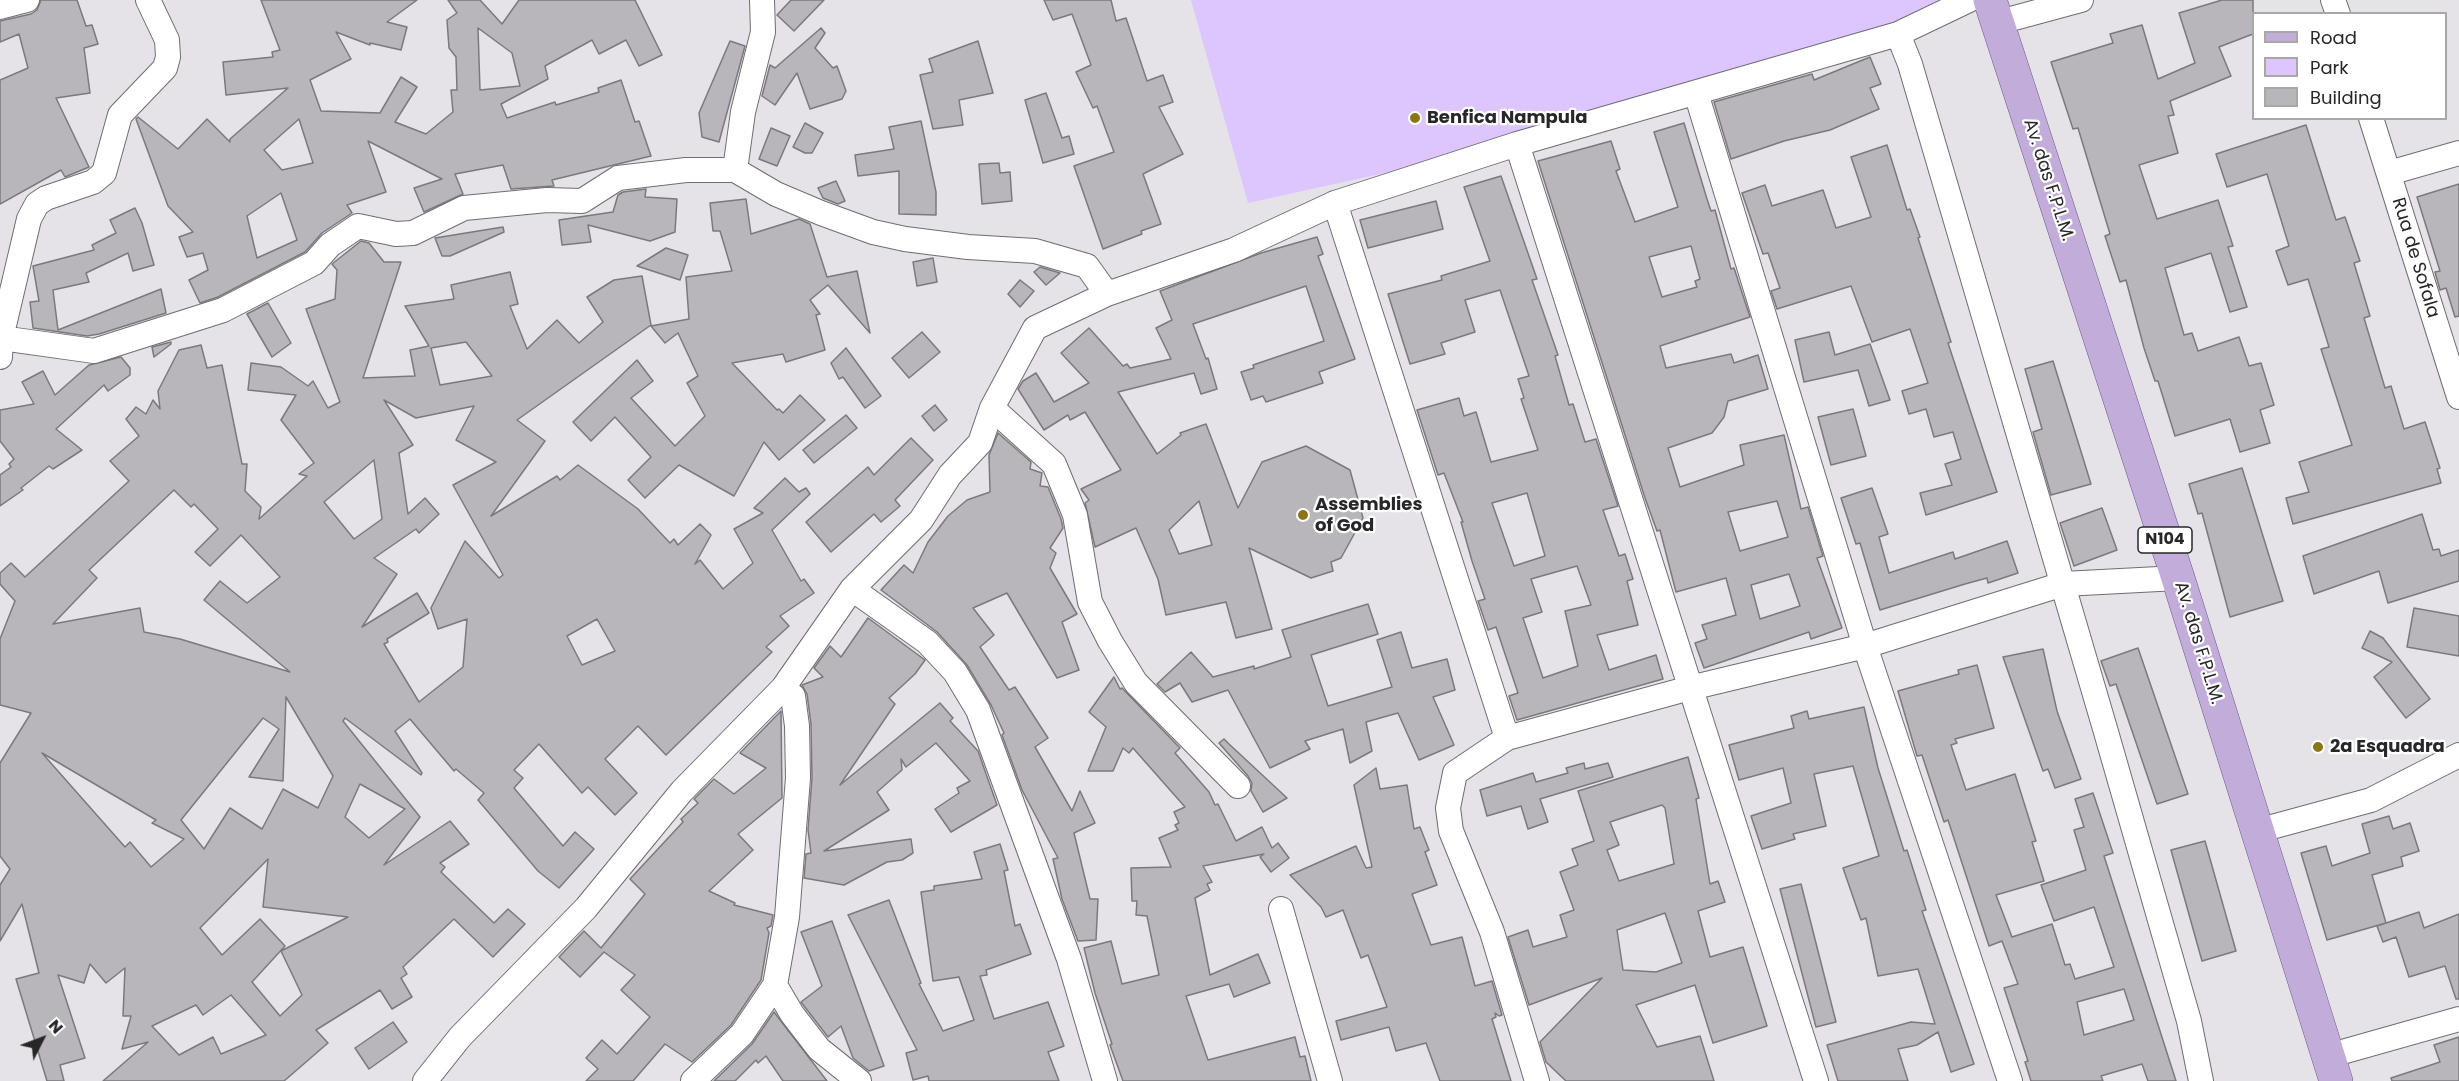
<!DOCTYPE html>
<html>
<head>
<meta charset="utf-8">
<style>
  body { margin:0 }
  #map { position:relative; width:2459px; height:1081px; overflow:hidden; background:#e5e3e8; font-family:Poppins,sans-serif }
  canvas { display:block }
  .legend { position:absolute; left:2252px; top:12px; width:195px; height:108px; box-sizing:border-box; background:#fff; border:2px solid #a9a8a9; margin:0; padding:8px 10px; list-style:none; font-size:18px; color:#272628 }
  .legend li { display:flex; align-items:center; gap:12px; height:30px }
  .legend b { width:30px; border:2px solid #a9a8a9 }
  .north { position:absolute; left:12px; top:1009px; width:60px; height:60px; -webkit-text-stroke:4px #fff; paint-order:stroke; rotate:48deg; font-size:16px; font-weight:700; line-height:24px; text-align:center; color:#272628 }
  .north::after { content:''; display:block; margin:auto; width:21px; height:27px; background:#272628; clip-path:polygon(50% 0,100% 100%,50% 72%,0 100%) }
</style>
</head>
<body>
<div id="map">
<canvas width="2459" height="1081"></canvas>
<ul class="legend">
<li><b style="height:8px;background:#c1acda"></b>Road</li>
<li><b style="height:16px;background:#ddc5fe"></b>Park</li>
<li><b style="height:16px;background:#b8b6bb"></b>Building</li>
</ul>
<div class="north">N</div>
</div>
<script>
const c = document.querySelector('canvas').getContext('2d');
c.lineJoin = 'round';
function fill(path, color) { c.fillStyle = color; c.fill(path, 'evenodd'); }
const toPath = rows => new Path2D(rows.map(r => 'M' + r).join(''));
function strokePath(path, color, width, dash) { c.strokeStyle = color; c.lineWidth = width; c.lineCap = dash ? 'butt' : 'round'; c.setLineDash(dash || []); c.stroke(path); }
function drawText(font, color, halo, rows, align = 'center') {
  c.font = font + ' Poppins,sans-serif'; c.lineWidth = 4.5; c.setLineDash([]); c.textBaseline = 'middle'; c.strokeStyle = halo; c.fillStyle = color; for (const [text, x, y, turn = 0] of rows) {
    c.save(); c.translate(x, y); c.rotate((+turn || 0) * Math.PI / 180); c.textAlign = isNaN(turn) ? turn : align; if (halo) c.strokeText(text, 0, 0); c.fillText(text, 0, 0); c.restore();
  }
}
const green = toPath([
  [1191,0,1940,0,1898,34,1517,144,1248,203]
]);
const building = toPath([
  [41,0,77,0,86,26,92,25,98,44,84,48,90,93,56,98,89,167,65,177,61,170,0,204,0,80,28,68,19,34,0,42,0,21,31,14,37,10,41,0],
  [261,0,417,0,387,22,407,27,401,50,370,43,370,45,336,32,351,59,310,80,321,111,380,113,401,77,417,87,395,122,426,134,453,112,451,90,457,90,456,57,449,48,447,20,457,13,448,0,480,0,502,24,519,0,635,0,662,55,639,66,626,40,599,54,592,40,545,66,548,79,501,104,507,118,555,102,556,105,599,92,598,88,621,80,635,122,639,121,651,156,552,180,554,186,511,189,503,165,455,174,463,194,424,212,414,188,442,179,368,141,386,192,347,205,352,213,322,233,305,252,218,297,200,303,189,280,208,270,203,253,187,257,179,237,193,232,168,206,136,119,138,117,178,149,207,119,230,142,230,139,288,88,226,95,223,62,273,57,272,52,280,50,261,0],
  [478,28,512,53,520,86,480,90,478,28],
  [299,119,313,163,282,170,264,150,299,119],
  [281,193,297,240,257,258,247,216,281,193],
  [791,0,824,0,794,31,777,15,791,0],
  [1044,0,1111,0,1116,21,1126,18,1147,81,1163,75,1173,102,1159,107,1183,154,1143,174,1161,224,1141,231,1142,234,1103,249,1074,166,1114,152,1097,106,1093,108,1076,72,1091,65,1072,14,1053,20,1044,0],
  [2222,0,2253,0,2253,34,2219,47,2231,76,2170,101,2174,115,2168,116,2178,153,2139,165,2157,219,2218,200,2233,246,2228,247,2247,307,2230,312,2211,253,2165,268,2184,335,2192,333,2198,351,2239,337,2249,366,2261,363,2274,405,2260,410,2270,443,2240,452,2230,419,2175,436,2158,381,2155,381,2144,348,2126,280,2120,282,2105,236,2110,234,2078,128,2073,129,2051,62,2113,43,2110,34,2142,25,2158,79,2195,63,2179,13,2222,0],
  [821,28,825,33,815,48,833,68,837,66,846,91,842,99,810,109,797,73,775,105,762,96,770,65,775,68,821,28],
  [730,41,745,46,719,142,702,137,699,113,730,41],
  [978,41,993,93,959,100,963,125,933,129,920,75,933,72,929,59,978,41],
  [1870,57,1881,84,1870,88,1879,109,1830,130,1784,141,1731,159,1714,102,1812,74,1814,80,1870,57],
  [1046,93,1062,138,1069,136,1074,154,1043,163,1025,100,1046,93],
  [921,121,936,192,936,215,899,214,899,171,858,176,855,155,894,149,889,127,921,121],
  [805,123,823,133,812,153,805,153,793,147,805,123],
  [1684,123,1707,199,1711,211,1715,210,1731,269,1734,268,1750,317,1660,346,1666,368,1731,354,1734,363,1758,355,1768,389,1728,401,1724,417,1712,433,1668,448,1680,487,1744,465,1740,445,1784,435,1801,509,1808,507,1823,556,1817,558,1842,628,1811,639,1809,632,1704,668,1695,643,1707,639,1702,625,1736,615,1726,578,1676,592,1660,530,1657,531,1645,498,1538,161,1611,141,1620,169,1616,171,1635,222,1678,207,1654,132,1684,123],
  [1691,246,1700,279,1695,281,1697,287,1662,297,1649,257,1691,246],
  [1777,501,1788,537,1740,551,1728,512,1777,501],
  [1789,574,1800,606,1760,619,1751,585,1789,574],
  [2306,125,2336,220,2345,217,2360,261,2354,263,2370,316,2364,318,2385,388,2391,386,2404,429,2425,422,2440,468,2437,469,2441,483,2293,524,2286,498,2309,492,2299,462,2352,445,2321,349,2329,347,2308,279,2288,285,2276,251,2289,246,2267,174,2227,187,2216,154,2306,125],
  [771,128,790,136,777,166,759,159,771,128],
  [1887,145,1907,210,1910,209,1920,237,1918,238,1951,342,1948,343,1997,492,1926,515,1920,493,1952,485,1945,464,1961,459,1953,432,1934,437,1926,409,1909,414,1902,391,1928,383,1910,329,1872,342,1851,286,1777,309,1771,291,1780,288,1768,253,1763,254,1742,193,1765,185,1772,206,1823,190,1836,228,1871,217,1851,157,1887,145],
  [999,163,1000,173,1010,172,1012,201,982,204,979,164,999,163],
  [1501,176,1537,279,1532,280,1558,355,1555,356,1569,405,1573,404,1585,442,1596,439,1618,506,1603,510,1619,556,1625,554,1633,579,1627,581,1638,625,1597,635,1609,670,1656,655,1663,679,1517,720,1509,696,1518,693,1496,627,1488,630,1478,601,1485,599,1472,561,1461,522,1463,522,1444,473,1438,475,1417,410,1459,398,1464,416,1476,412,1491,462,1538,450,1521,399,1524,398,1518,379,1529,376,1500,290,1465,300,1475,332,1441,343,1445,354,1410,364,1388,294,1442,280,1441,276,1490,261,1464,187,1501,176],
  [1527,493,1545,556,1514,566,1492,503,1527,493],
  [1577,566,1591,605,1565,611,1578,666,1543,678,1523,618,1542,612,1531,579,1577,566],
  [836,181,845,201,838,204,823,198,818,188,836,181],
  [2459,184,2459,316,2455,317,2446,288,2440,290,2435,272,2440,271,2417,197,2459,184],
  [646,189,645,197,677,199,675,232,650,241,588,225,591,242,562,245,559,220,613,212,618,195,623,192,646,189],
  [746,199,751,234,799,219,810,224,827,277,857,271,870,333,828,285,810,300,820,314,816,315,825,350,786,362,783,354,732,363,777,410,779,409,783,413,800,395,825,420,779,460,764,442,734,496,679,465,645,498,628,480,651,457,615,417,591,441,573,422,637,360,653,381,631,398,675,446,705,416,687,383,698,376,678,333,665,343,651,326,689,319,686,277,732,271,720,231,713,231,710,203,746,199],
  [1436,201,1443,229,1368,248,1360,220,1436,201],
  [135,208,142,223,154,265,133,271,128,253,86,273,89,282,53,290,58,330,161,289,166,313,99,334,87,336,33,328,30,302,39,301,33,266,94,250,92,245,116,233,110,220,135,208],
  [503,227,504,232,450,256,442,256,435,238,503,227],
  [1317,237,1323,254,1318,256,1355,359,1319,372,1323,383,1266,402,1263,396,1251,400,1241,372,1254,368,1253,365,1324,341,1306,286,1193,324,1206,359,1208,358,1217,389,1201,394,1194,373,1118,392,1157,454,1181,435,1180,433,1206,424,1238,508,1262,462,1306,446,1350,470,1363,518,1341,558,1331,562,1333,571,1311,578,1249,548,1272,629,1236,638,1226,602,1166,615,1158,579,1136,528,1095,547,1085,503,1089,500,1081,489,1121,470,1085,412,1070,420,1068,415,1044,430,1018,389,1023,381,1036,373,1054,402,1089,383,1061,353,1089,328,1123,366,1127,364,1130,368,1171,359,1156,328,1172,320,1160,291,1261,253,1317,237],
  [1199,501,1212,545,1179,554,1169,530,1199,501],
  [361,241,369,243,384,262,401,262,363,378,415,376,410,350,429,346,405,306,454,299,451,285,510,272,518,304,510,306,527,349,557,320,579,343,603,322,587,297,614,280,642,276,651,325,517,420,545,441,491,516,557,476,560,480,578,465,638,509,670,543,674,539,678,545,700,524,711,535,695,564,700,560,723,589,753,563,734,529,763,513,754,508,785,478,799,492,806,488,810,494,772,530,801,581,804,579,814,593,780,616,789,626,766,647,772,652,666,755,638,726,605,759,637,793,615,815,588,787,582,793,539,744,514,770,523,778,514,788,563,846,575,832,594,849,559,888,538,871,478,800,484,793,456,769,454,771,410,719,395,731,422,773,421,775,345,718,343,721,420,817,384,865,450,821,469,844,440,863,445,867,441,872,494,923,508,909,525,924,493,957,454,919,403,967,407,974,401,978,412,997,392,1009,380,990,316,1030,328,1043,284,1081,103,1081,148,1042,122,1049,131,1016,123,1016,125,968,106,983,90,964,84,983,58,975,85,1058,60,1065,64,1081,47,1081,16,979,39,973,22,904,0,941,0,885,10,869,0,856,0,763,31,713,0,705,0,639,15,601,0,584,0,573,11,563,25,577,129,481,110,461,139,436,126,419,136,407,146,414,153,400,160,409,158,391,179,350,201,345,207,368,222,365,242,464,247,464,245,491,261,507,259,519,307,476,299,474,314,463,281,420,296,395,248,390,251,363,281,367,308,386,313,381,328,408,340,402,306,309,335,299,337,270,332,264,361,241],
  [466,342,492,376,440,385,431,348,466,342],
  [384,400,416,418,474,406,456,440,496,462,453,485,503,575,499,578,465,541,431,608,438,629,467,619,463,667,419,702,384,644,388,642,387,639,429,613,417,593,362,627,397,574,374,558,416,529,419,533,439,514,425,498,408,514,399,453,413,445,384,400],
  [374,460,382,519,354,539,324,502,374,460],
  [174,490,191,507,194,504,218,529,195,552,210,566,241,535,280,577,247,603,220,581,204,600,290,672,180,639,144,632,140,608,53,624,97,578,89,570,174,490],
  [597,619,615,651,582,665,567,636,597,619],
  [286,697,333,776,318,808,283,789,262,829,230,808,204,849,181,820,263,718,279,729,249,777,283,781,286,697],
  [42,753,156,820,152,823,184,839,151,867,130,842,125,847,42,753],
  [360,784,405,809,369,838,345,817,360,784],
  [268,859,263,907,348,917,281,951,302,995,280,1016,252,982,285,946,260,919,222,955,200,928,268,859],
  [231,995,266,1035,221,1054,213,1037,179,1055,152,1026,196,1005,203,1015,231,995],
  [666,248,688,255,680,280,637,266,666,248],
  [933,258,937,282,917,286,913,262,933,258],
  [1040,267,1060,273,1046,285,1034,272,1040,267],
  [1020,280,1034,291,1020,307,1008,294,1020,280],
  [268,303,291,343,272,357,247,314,268,303],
  [922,332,940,352,909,378,892,358,922,332],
  [1829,332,1835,355,1870,344,1890,400,1869,406,1858,370,1804,382,1795,340,1829,332],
  [171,342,171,344,154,357,152,347,171,342],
  [846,348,881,396,865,408,843,377,839,379,831,363,846,348],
  [121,357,130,368,130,375,108,391,104,385,56,429,82,450,53,469,49,466,21,488,23,490,0,506,0,475,11,467,9,464,14,459,0,441,0,410,34,404,22,382,43,371,55,395,89,365,121,357],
  [2053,361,2091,484,2051,495,2033,432,2042,429,2025,369,2053,361],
  [935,405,947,420,934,431,922,416,935,405],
  [1853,409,1866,456,1831,465,1818,417,1853,409],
  [846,415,857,428,814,463,803,450,846,415],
  [998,433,1031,462,1030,469,1042,473,1040,486,1048,487,1061,519,1063,528,1050,548,1056,553,1050,568,1077,614,1062,622,1079,670,1057,678,1007,593,973,608,994,635,980,647,1009,690,1015,687,1048,738,1035,747,1072,811,1080,791,1095,823,1074,833,1090,899,1098,899,1096,940,1078,941,1062,899,1053,859,1058,858,1022,790,1002,735,1004,733,991,705,967,665,937,632,881,590,904,565,913,573,928,542,948,516,967,500,990,492,989,455,998,433],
  [911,438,933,460,895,500,900,506,881,522,874,514,831,552,806,522,868,467,874,475,911,438],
  [2242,468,2283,601,2230,617,2202,513,2198,514,2189,484,2242,468],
  [1872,488,1888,534,1879,537,1889,573,1953,552,1955,559,2007,541,2018,573,1988,583,1987,578,1965,584,1880,610,1860,543,1856,544,1841,498,1872,488],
  [2102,508,2117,550,2074,566,2060,523,2102,508],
  [2422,514,2433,550,2439,549,2441,556,2459,550,2459,581,2388,603,2379,571,2314,594,2303,556,2422,514],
  [1368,604,1378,634,1311,655,1328,706,1392,687,1377,640,1401,632,1412,668,1447,659,1455,690,1433,697,1454,745,1419,760,1398,713,1366,722,1372,751,1350,763,1343,729,1305,741,1310,749,1270,768,1228,690,1192,702,1180,683,1165,692,1157,684,1191,652,1213,677,1254,666,1254,669,1291,657,1282,630,1368,604],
  [2414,608,2459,616,2459,656,2407,647,2414,608],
  [868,618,925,660,915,674,889,698,895,704,840,785,940,703,953,718,950,721,978,751,997,805,951,832,935,809,959,793,957,788,970,781,936,743,906,767,901,759,902,770,877,792,889,810,824,851,911,839,913,853,902,860,887,862,844,885,804,878,806,854,811,853,808,830,812,778,811,724,807,694,802,685,823,677,814,668,830,646,841,657,868,618],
  [2370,631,2383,638,2430,699,2406,718,2374,677,2392,662,2362,648,2370,631],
  [2138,648,2188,794,2157,804,2116,684,2110,686,2101,661,2138,648],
  [2043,649,2057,711,2081,779,2055,788,2048,769,2043,771,2003,657,2043,649],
  [1977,665,1994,728,1955,739,1957,743,1951,745,1966,790,2015,774,2036,841,2032,842,2044,881,1996,895,2012,937,2052,924,2065,965,2070,964,2075,979,2114,967,2094,907,2054,921,2041,885,2086,870,2074,830,2084,827,2075,799,2093,793,2113,853,2104,856,2176,1081,2148,1081,2142,1064,2101,1076,2103,1081,2031,1081,2025,1062,2028,1061,2004,988,2018,984,2002,941,1989,946,1948,820,1944,822,1922,755,1917,756,1898,691,1959,674,1958,670,1977,665],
  [2124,989,2134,1020,2084,1035,2077,1002,2124,989],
  [1114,677,1120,689,1122,688,1180,748,1175,753,1209,792,1215,805,1218,804,1236,841,1262,827,1272,848,1278,843,1289,858,1271,872,1260,857,1264,854,1203,866,1212,882,1207,884,1210,890,1195,898,1210,975,1258,954,1270,983,1234,997,1229,984,1186,996,1208,1060,1295,1037,1300,1057,1305,1056,1311,1081,1123,1081,1110,1045,1112,1044,1095,993,1084,948,1111,941,1122,984,1159,975,1147,916,1136,915,1137,901,1132,901,1131,868,1171,867,1159,838,1178,830,1175,825,1179,823,1174,812,1185,807,1133,748,1129,753,1123,748,1113,771,1088,771,1106,727,1089,712,1114,677],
  [1864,707,1878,768,1904,851,1907,850,1926,910,1922,911,1974,1064,1951,1072,1938,1032,1917,1045,1898,1049,1908,1081,1838,1081,1827,1045,1911,1022,1935,1024,1918,969,1878,976,1866,918,1861,920,1843,868,1879,856,1853,766,1814,774,1826,826,1793,834,1795,839,1762,849,1751,816,1791,803,1783,768,1739,780,1729,745,1794,728,1791,716,1807,711,1809,719,1864,707],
  [781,711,782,798,738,834,753,850,709,891,735,903,734,905,773,915,771,926,767,928,769,933,761,980,731,1025,692,1062,665,1044,633,1081,586,1081,598,1069,586,1058,602,1040,617,1054,650,1017,621,990,635,975,604,952,580,977,559,957,584,931,601,948,645,894,630,879,683,822,681,819,698,803,694,799,714,779,734,794,766,768,740,753,781,711],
  [1224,739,1229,744,1287,798,1263,812,1251,791,1252,783,1248,776,1219,743,1224,739],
  [1688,757,1699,798,1696,799,1710,884,1718,881,1725,902,1698,911,1710,957,1743,947,1767,1026,1713,1043,1695,985,1636,1005,1657,1047,1700,1036,1714,1081,1566,1081,1546,1062,1540,1042,1602,978,1529,1005,1508,937,1528,930,1533,947,1567,937,1560,915,1574,910,1560,872,1578,865,1572,849,1594,841,1578,791,1688,757],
  [1662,805,1665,808,1674,864,1619,881,1607,850,1619,845,1610,822,1662,805],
  [1665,913,1682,963,1656,972,1623,970,1617,930,1665,913],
  [1584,763,1585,769,1608,763,1613,777,1540,799,1548,822,1528,829,1521,806,1487,816,1480,790,1533,773,1536,782,1568,773,1566,768,1584,763],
  [1376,768,1380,789,1407,785,1414,829,1420,827,1429,850,1425,852,1437,885,1412,894,1431,945,1462,937,1475,986,1492,981,1502,1015,1499,1016,1495,1013,1496,1017,1492,1019,1511,1081,1440,1081,1426,1043,1396,1051,1389,1027,1341,1040,1336,1021,1387,1007,1368,955,1361,958,1343,910,1326,917,1321,907,1290,875,1356,846,1366,868,1372,867,1354,785,1376,768],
  [2389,816,2393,829,2410,823,2419,851,2401,857,2403,866,2372,875,2386,923,2327,940,2301,853,2326,846,2332,866,2370,853,2362,824,2389,816],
  [2205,841,2236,951,2202,961,2171,850,2205,841],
  [1000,844,1008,870,1004,871,1015,926,1020,924,1031,954,986,970,987,975,980,976,994,1019,1048,1002,1064,1046,1048,1052,1059,1081,929,1081,928,1076,913,1080,906,1053,917,1050,848,915,889,900,921,983,919,984,943,1031,974,1020,959,977,933,981,921,892,934,890,934,886,982,879,974,852,1000,844],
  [1801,884,1836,1022,1816,1027,1780,889,1801,884],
  [2419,912,2424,928,2459,914,2459,999,2456,999,2445,966,2409,977,2396,937,2383,942,2377,926,2419,912],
  [832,921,884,1066,869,1071,853,1058,841,1026,828,1037,801,1002,822,986,801,932,832,921],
  [774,1012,827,1081,783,1081,766,1056,758,1063,756,1060,735,1081,714,1081,752,1044,774,1012],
  [393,1022,407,1042,369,1069,355,1048,393,1022],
  [2459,1037,2459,1081,2392,1081,2391,1078,2440,1062,2434,1045,2459,1037]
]);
const minor = toPath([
  [2333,0,2338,14],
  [0,7,27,0],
  [1996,23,2081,0],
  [1898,34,1910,64,2106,732,2189,1021,2201,1081],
  [1696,93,1865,646,2010,1081],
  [2371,118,2459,397],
  [1517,144,1816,1081],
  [735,170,743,112,763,32,762,0],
  [2389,173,2459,153],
  [1335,203,1507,738],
  [1,338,94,351,223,310,314,263,330,245,358,226,396,234,413,233,464,208,547,200,582,201,618,178,686,170,735,170,776,194,821,213,873,232,905,239,968,247,1035,251,1087,266,1107,294],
  [0,357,1,338,29,219,37,204,46,198,93,182,104,173,120,115,165,68,168,57,167,40,148,0],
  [992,408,1054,464,1075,515,1090,602,1110,641,1136,683,1238,786],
  [852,589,927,642,955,672,978,710,1069,959,1105,1081],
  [2257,831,2371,800,2459,755],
  [1281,909,1330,1081],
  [775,985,792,1014,819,1049,859,1081],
  [2328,1056,2459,1019],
  [425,1081,460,1037,586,908,682,791,783,688,852,589,921,520,950,475,980,443,992,408,1035,328,1107,294,1234,250,1335,203,1517,144,1898,34,1969,0],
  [693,1081,742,1034,775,985,787,917,798,778,797,726,793,696,783,688],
  [1537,1081,1492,932,1451,831,1448,808,1455,773,1507,738,1690,688,1865,646,2063,584,2178,578]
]);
const primary = toPath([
  [1990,0,2178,578,2336,1081]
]);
const markers = [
  [1415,118,6,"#8c7519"],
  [1303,515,6,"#8c7519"],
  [2318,747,6,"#8c7519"]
];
const shields = [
  [2165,540,54]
];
const shieldNames = [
  ["N104",2165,540]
];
const poiNames = [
  ["Benfica Nampula",1427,118],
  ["Assemblies",1315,505],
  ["of God",1315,526],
  ["2a Esquadra",2330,747]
];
const streetNames = [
  ["Av. das F.P.L.M.",2048,180,72],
  ["Rua de Sofala",2415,258,73],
  ["Av. das F.P.L.M.",2198,643,73]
];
fill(green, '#ddc5fe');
fill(building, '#b8b6bb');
strokePath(building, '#7b797d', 1.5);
strokePath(minor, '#6f6d72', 26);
strokePath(primary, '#70598c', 34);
strokePath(minor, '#fff', 24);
strokePath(primary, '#c1acda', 33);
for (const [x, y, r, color] of markers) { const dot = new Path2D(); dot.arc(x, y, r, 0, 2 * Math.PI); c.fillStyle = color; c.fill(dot); strokePath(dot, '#fff', 2); }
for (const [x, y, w] of shields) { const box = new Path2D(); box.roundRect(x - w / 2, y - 13, w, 26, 4.5); c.fillStyle = '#fff'; c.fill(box); strokePath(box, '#272628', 1.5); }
drawText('bold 16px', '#272628', null, shieldNames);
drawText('bold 18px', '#272628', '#fff', poiNames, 'left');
drawText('18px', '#272628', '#fff', streetNames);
</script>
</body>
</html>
